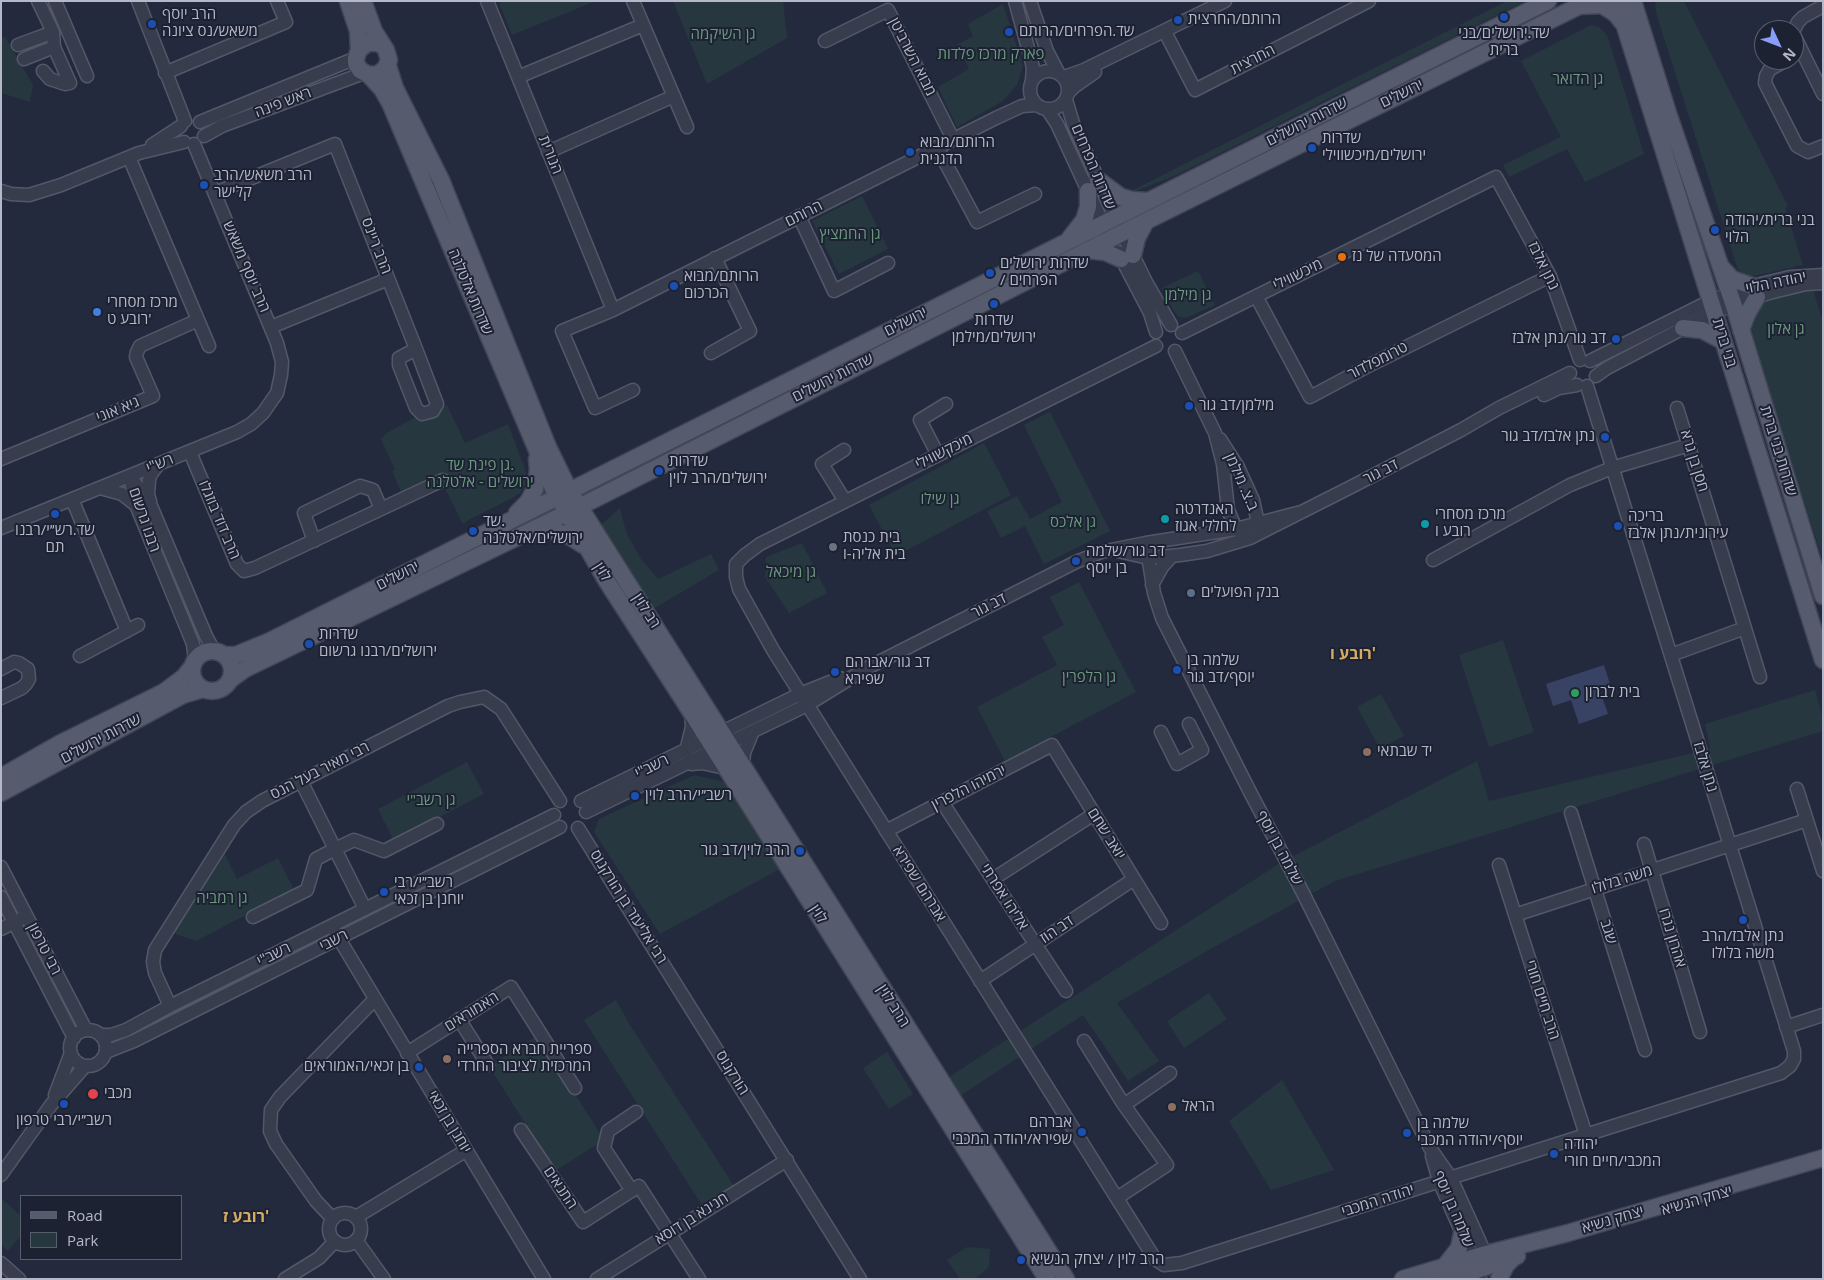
<!DOCTYPE html>
<html>
<head>
<meta charset="utf-8">
<style>
  body { margin:0 }
  #map { position:relative; width:1824px; height:1280px; overflow:hidden; background:#242a3e; font-family:"Open Sans",sans-serif }
  canvas { display:block }
  .frame { position:absolute; inset:0; border:2px solid #b4b8c9; pointer-events:none }
  .legend { position:absolute; left:20px; top:1195px; width:162px; height:65px; box-sizing:border-box; background:#1d2233; border:1px solid #595e6f; margin:0; padding:6px 9px; list-style:none; font-size:15px; color:#b4b8c9 }
  .legend li { display:flex; align-items:center; gap:10px; height:25px }
  .legend b { width:25px; border:1px solid #595e6f }
  .north { position:absolute; left:1754px; top:20px; width:50px; height:50px; box-sizing:border-box; background:#1d2233; border:1px solid #595e6f; border-radius:50%; rotate:133deg; font-size:14px; font-weight:700; line-height:20px; text-align:center; color:#b4b8c9 }
  .north::after { content:''; display:block; margin:auto; width:18px; height:22px; background:#899ef9; clip-path:polygon(50% 0,100% 100%,50% 72%,0 100%) }
</style>
</head>
<body>
<div id="map">
<canvas width="1824" height="1280"></canvas>
<div class="frame"></div>
<ul class="legend">
<li><b style="height:6px;background:#565b6e"></b>Road</li>
<li><b style="height:14px;background:#26373f"></b>Park</li>
</ul>
<div class="north">N</div>
</div>
<script>
const c = document.querySelector('canvas').getContext('2d');
c.lineJoin = 'round';
function fill(path, color) { c.fillStyle = color; c.fill(path, 'evenodd'); }
const toPath = rows => new Path2D(rows.map(r => 'M' + r).join(''));
function strokePath(path, color, width, dash) { c.strokeStyle = color; c.lineWidth = width; c.lineCap = dash ? 'butt' : 'round'; c.setLineDash(dash || []); c.stroke(path); }
function drawText(font, color, halo, rows, align = 'center') {
  c.font = font + ' "Open Sans",Heebo,sans-serif'; c.lineWidth = 4; c.setLineDash([]); c.textBaseline = 'middle'; c.strokeStyle = halo; c.fillStyle = color; for (const [text, x, y, turn = 0] of rows) {
    c.save(); c.translate(x, y); c.rotate((+turn || 0) * Math.PI / 180); c.textAlign = isNaN(turn) ? turn : align; if (halo) c.strokeText(text, 0, 0); c.fillText(text, 0, 0); c.restore();
  }
}
const green = toPath([
  [502,1,596,1,512,35,499,3],
  [673,1,783,1,787,38,707,84],
  [1507,1,1525,1,1174,176,1131,193,1127,193],
  [1656,1,1684,1,1788,206,1785,208,1803,265,1754,276,1745,275,1738,270,1657,16,1655,5],
  [1003,4,1023,66,1017,85,1003,101,957,127,938,87,969,69,957,45,973,36,968,24],
  [1591,25,1599,27,1607,35,1644,154,1585,182,1567,149,1509,177,1503,165,1561,137,1521,61],
  [5,37,33,85,30,102,1,93,1,38],
  [862,196,888,249,839,274,812,221],
  [1198,271,1215,305,1186,318,1179,317,1173,310,1162,288],
  [1813,290,1823,322,1823,559,1746,326,1765,298,1794,291],
  [447,405,465,443,508,424,526,472,525,485,520,493,513,498,468,520,463,524,443,484,402,494,392,471,395,470,381,439,387,433,412,419],
  [1050,412,1110,531,1044,564,1025,526,1001,538,987,511,1017,496,1030,519,1062,502,1024,425],
  [984,443,1011,495,896,556,869,505],
  [620,508,626,532,641,559,658,579,711,554,719,570,653,609,601,525],
  [802,543,827,593,789,613,765,577,766,557],
  [1079,582,1136,692,1005,761,977,707,1057,665,1042,637,1064,625,1050,597],
  [1503,640,1534,732,1489,747,1459,655],
  [1815,690,1823,719,1823,731,1335,881,1214,947,1117,1003,1159,1061,1128,1081,1083,1015,957,1098,946,1079,1280,863,1477,761,1489,801,1710,749,1705,724],
  [1381,694,1404,736,1380,749,1357,707],
  [467,762,484,794,394,841,378,809],
  [694,775,724,782,782,868,660,934,594,832,599,819],
  [223,850,237,879,278,858,294,890,196,941,170,932],
  [1209,993,1227,1019,1184,1048,1167,1021],
  [616,1000,630,1025,734,1186,703,1207,584,1020],
  [538,1035,604,1140,555,1171,489,1066],
  [887,1052,913,1094,889,1109,863,1068],
  [1282,1080,1334,1170,1271,1190,1229,1121],
  [2,1199,21,1216,21,1236,8,1251,1,1245],
  [967,1247,990,1249,989,1267,975,1279,960,1279,947,1260]
]);
const water = toPath([
  [1604,665,1610,684,1599,688,1608,714,1579,724,1571,700,1553,706,1546,684]
]);
const minor = toPath([
  [38,1,53,32,54,47,70,83,65,84,50,79,43,71],
  [55,1,87,76],
  [138,1,185,121],
  [487,1,613,310],
  [633,1,687,127],
  [1015,1,1031,59,1033,68,1032,80],
  [1030,1,1047,51,1058,72],
  [1794,30,1798,22,1803,17,1823,6],
  [1165,32,1195,90,1369,1],
  [1794,35,1823,94],
  [825,41,888,10,953,139],
  [18,45,45,35],
  [24,59,54,47],
  [1787,60,1770,69,1766,76,1765,83,1797,146,1808,152,1823,146],
  '1030 90a19 19 0 1 1 38 0a19 19 0 1 1-38 0Z',
  [165,73,286,22,277,1],
  [518,77,643,25],
  [1064,77,1084,70,1225,1],
  [1068,93,1075,86,1095,72],
  [1066,100,1073,123,1122,233,1146,282,1171,325],
  [1047,109,1057,124,1106,230],
  [200,122,356,58],
  [204,136,222,126,364,73],
  [152,145,181,126],
  [937,147,977,222,1035,194],
  [548,152,674,96],
  [1,191,11,194,29,195,61,185,139,153,184,142],
  [215,193,335,144,416,349,437,404,433,411,422,414,416,408,399,365,399,358,416,349],
  [799,216,834,291,888,263],
  [1118,252,1150,313,1156,332],
  [1256,296,1310,397,1372,364,1550,276],
  [198,320,209,346],
  [271,327,388,279],
  [1182,333,1496,177,1550,276,1580,360],
  [1156,346,760,544,745,555,736,564,736,577,739,589,773,650,1155,1259,1164,1265,1182,1263,1781,1073,1790,1066,1794,1059,1794,1051,1587,386],
  [1175,351,1215,433,1223,464,1228,510,1236,529,1242,533],
  [711,353,750,331,715,258],
  [1590,361,1710,301,1730,294,1752,286,1790,277,1823,275],
  [1596,376,1607,368,1714,312,1769,293,1806,284,1823,283],
  [633,390,595,408,562,331,613,310,996,118,1022,106,1037,105],
  [1544,395,1559,388,1577,385],
  [1677,408,1760,677],
  [1220,439,1238,467,1253,500,1258,523,1255,529],
  [844,450,822,464,845,501],
  [190,452,237,564,244,571,255,568,443,480],
  [938,455,920,420,946,404],
  [1,459,153,396,136,357,137,352,140,346,198,320,129,157],
  [130,476,136,505,193,644,195,661],
  [130,476,151,506,206,636,214,651],
  [100,488,122,494,136,505],
  [72,499,127,631],
  [150,501,148,494,149,480,151,474,158,465],
  [1,528,237,432,251,424,263,413,277,393,281,375,282,362,277,343,194,144],
  [314,541,304,513,360,486,373,490,381,509],
  [1146,543,1154,593,1162,618,1249,790,1303,893,1430,1148,1451,1178,1489,1262],
  [1118,551,1148,558,1180,555,1207,551,1250,538,1349,488,1461,430,1499,408,1570,373],
  [1433,560,1570,485,1612,468,1689,445],
  [1152,585,1162,567,1172,556],
  [1671,655,1745,628],
  [80,656,138,625],
  [1,669,14,662,19,663,28,669,29,679,26,684,22,688,1,698],
  [1161,732,1177,764,1202,750,1189,724],
  [686,751,692,727,691,712],
  [691,764,702,763,725,768],
  [743,766,744,753,753,731],
  [301,781,365,909],
  [1797,789,1823,871],
  [581,801,800,694,840,678],
  [942,802,1066,991],
  [586,812,807,705,867,668,1076,562,1101,552,1146,543,1236,529,1301,512],
  [1571,813,1645,1050],
  [578,828,860,1279],
  [886,831,1052,745,1161,923],
  [1644,844,1700,1032],
  [1499,865,1586,1135],
  [1,867,86,1030],
  [993,879,1094,814],
  [1,897,74,1038],
  [1515,915,1807,820],
  [253,917,307,890,316,859,335,849,354,840,384,851,437,824],
  [1,929,21,919],
  [335,932,544,1279],
  [980,981,1134,879],
  [170,1006,155,973,153,962,155,950,234,825,246,812,262,801,448,706,460,702,484,697,501,709,560,801],
  [459,1019,488,1065],
  [1786,1027,1823,1015],
  '70 1048a18 18 0 1 1 36 0a18 18 0 1 1-36 0Z',
  [100,1035,111,1035,126,1030,170,1006,554,815],
  [1084,1041,1124,1105,1167,1165,1117,1198],
  [106,1052,134,1041,560,827],
  [407,1053,511,987,575,1088],
  [55,1095,71,1053],
  [1124,1105,1170,1073],
  [521,1130,583,1222,639,1186,699,1279],
  [1432,1156,1439,1181,1473,1258,1480,1279],
  [1,1175,51,1105,85,1066],
  [632,1191,604,1148,608,1131,636,1112],
  '329 1229a16 16 0 1 1 32 0a16 16 0 1 1-32 0Z',
  [356,1217,465,1151],
  [333,1219,316,1201,276,1144,270,1131,271,1110,280,1097,375,999],
  [356,1240,384,1279],
  [1,1263,19,1279],
  [285,1279,319,1258,335,1241],
  [597,1279,787,1160]
]);
const major = toPath([
  [348,1,358,31,359,50],
  [363,1,374,31,386,50,389,60,385,69,378,74,369,75,360,70,356,63,356,58,359,50,367,43,378,43,383,46],
  [1617,1,1823,660],
  [1633,1,1668,113,1734,306,1823,596],
  [1579,6,1602,5,1616,14,1622,22],
  [388,66,395,88,441,180,548,447,569,490,1066,1279],
  [369,75,382,89,390,103,553,488,606,580,691,712,1047,1279],
  [1098,180,1121,197,1132,200,1148,201],
  [1070,238,1084,220,1088,207,1088,191],
  [1088,250,1105,252,1121,259],
  [1133,255,1137,238,1145,223],
  [1721,267,1732,279,1752,286],
  [1683,328,1702,330,1723,341],
  [1741,330,1747,314,1757,297],
  [517,513,528,502,535,489,538,470,537,459],
  [534,533,548,530,566,534,583,545],
  '192 671a20 20 0 1 1 40 0a20 20 0 1 1-40 0Z',
  [225,655,236,655,270,641,1548,1],
  [231,679,245,669,567,513,1110,239,1589,1],
  [1,777,59,744,164,692,184,677,192,667],
  [1,793,183,695,203,689],
  [1445,1266,1459,1248,1462,1233],
  [1403,1279,1486,1254,1568,1233,1823,1158],
  [1443,1279,1477,1270,1517,1256],
  [1499,1279,1506,1265,1514,1257]
]);
const markers = [
  [1504,17,5,"#1a4fb4"],
  [1178,20,5,"#1a4fb4"],
  [152,24,5,"#1a4fb4"],
  [1009,32,5,"#1a4fb4"],
  [1312,148,5,"#1a4fb4"],
  [910,152,5,"#1a4fb4"],
  [204,185,5,"#1a4fb4"],
  [1715,230,5,"#1a4fb4"],
  [1342,257,5,"#e8710a"],
  [990,273,5,"#1a4fb4"],
  [674,286,5,"#1a4fb4"],
  [994,304,5,"#1a4fb4"],
  [97,312,5,"#3f7fe0"],
  [1616,339,5,"#1a4fb4"],
  [1189,406,5,"#1a4fb4"],
  [1605,437,5,"#1a4fb4"],
  [659,471,5,"#1a4fb4"],
  [55,514,5,"#1a4fb4"],
  [1165,519,5,"#0f9aa8"],
  [1425,524,5,"#0f9aa8"],
  [1618,526,5,"#1a4fb4"],
  [473,531,5,"#1a4fb4"],
  [833,547,5,"#6b7280"],
  [1076,561,5,"#1a4fb4"],
  [1191,593,5,"#5c6f8a"],
  [309,644,5,"#1a4fb4"],
  [1177,670,5,"#1a4fb4"],
  [835,672,5,"#1a4fb4"],
  [1575,693,5,"#2e9e5b"],
  [1367,752,5,"#8d6e63"],
  [635,796,5,"#1a4fb4"],
  [800,851,5,"#1a4fb4"],
  [384,892,5,"#1a4fb4"],
  [1743,920,5,"#1a4fb4"],
  [447,1059,5,"#8d6e63"],
  [419,1067,5,"#1a4fb4"],
  [93,1094,6,"#e0444e"],
  [64,1104,5,"#1a4fb4"],
  [1172,1107,5,"#8d6e63"],
  [1082,1132,5,"#1a4fb4"],
  [1407,1133,5,"#1a4fb4"],
  [1554,1154,5,"#1a4fb4"],
  [1021,1260,5,"#1a4fb4"]
];
const poiNames = [
  ["הרב יוסף",162,15],
  ["משאש/נס ציונה",162,32],
  ["הרותם/החרצית",1188,20],
  ["שד.הפרחים/הרותם",1019,32],
  ["שד.ירושלים/בני",1504,34,"center"],
  ["ברית",1504,51,"center"],
  ["שדרות",1322,139],
  ["ירושלים/מיכשווילי",1322,156],
  ["הרותם/מבוא",920,143],
  ["הדגנית",920,160],
  ["הרב משאש/הרב",214,176],
  ["קלישר",214,193],
  ["בני ברית/יהודה",1725,221],
  ["הלוי",1725,238],
  ["המסעדה של נז",1352,257],
  ["שדרות ירושלים",1000,264],
  ["/ הפרחים",1000,281],
  ["הרותם/מבוא",684,277],
  ["הכרכום",684,294],
  ["מרכז מסחרי",107,303],
  ["רובע ט'",107,320],
  ["שדרות",994,321,"center"],
  ["ירושלים/מילמן",994,338,"center"],
  ["דב גור/נתן אלבז",1606,339,"right"],
  ["מילמן/דב גור",1199,406],
  ["נתן אלבז/דב גור",1595,437,"right"],
  ["שדרות",669,462],
  ["ירושלים/הרב לוין",669,479],
  ["האנדרטה",1175,510],
  ["לחללי אגוז",1175,527],
  ["מרכז מסחרי",1435,515],
  ["רובע ו",1435,532],
  ["בריכה",1628,517],
  ["עירונית/נתן אלבז",1628,534],
  ["שד.",483,522],
  ["ירושלים/אלטלנה",483,539],
  ["שד.רש״י/רבנו",55,531,"center"],
  ["תם",55,548,"center"],
  ["בית כנסת",843,538],
  ["בית אליה-ו",843,555],
  ["דב גור/שלמה",1086,552],
  ["בן יוסף",1086,569],
  ["בנק הפועלים",1201,593],
  ["שדרות",319,635],
  ["ירושלים/רבנו גרשום",319,652],
  ["שלמה בן",1187,661],
  ["יוסף/דב גור",1187,678],
  ["דב גור/אברהם",845,663],
  ["שפירא",845,680],
  ["בית לברון",1585,693],
  ["יד שבתאי",1377,752],
  ["רשב״י/הרב לוין",645,796],
  ["הרב לוין/דב גור",790,851,"right"],
  ["רשב״י/רבי",394,883],
  ["יוחנן בן זכאי",394,900],
  ["נתן אלבז/הרב",1743,937,"center"],
  ["משה בלולו",1743,954,"center"],
  ["ספריית חברא הספרייה",457,1050],
  ["המרכזית לציבור החרדי",457,1067],
  ["בן זכאי/האמוראים",409,1067,"right"],
  ["מכבי",104,1094],
  ["הראל",1182,1107],
  ["רשב״י/רבי טרפון",64,1121,"center"],
  ["אברהם",1072,1123,"right"],
  ["שפירא/יהודה המכבי",1072,1140,"right"],
  ["שלמה בן",1417,1124],
  ["יוסף/יהודה המכבי",1417,1141],
  ["יהודה",1564,1145],
  ["המכבי/חיים חורי",1564,1162],
  ["הרב לוין / יצחק הנשיא",1031,1260]
];
const parkNames = [
  ["גן השיקמה",723,35],
  ["פארק מרכז פלדות",991,55],
  ["גן הדואר",1578,80],
  ["גן החמציץ",850,235],
  ["גן מילמן",1188,296],
  ["גן אלון",1786,330],
  ["גן פינת שד.",480,466],
  ["ירושלים - אלטלנה",480,483],
  ["גן שילו",940,500],
  ["גן אלכס",1073,523],
  ["גן מיכאל",791,573],
  ["גן הלפרין",1089,678],
  ["גן רשב\"י",431,801],
  ["גן רמביה",222,899]
];
const streetNames = [
  ["מבוא השרביטן",912,57,63],
  ["החרצית",1253,60,-27],
  ["ירושלים",1402,94,-26],
  ["ראש פינה",283,103,-21],
  ["שדרות ירושלים",1307,122,-27],
  ["הנורית",550,155,68],
  ["שדרות הפרחים",1093,167,67],
  ["הרותם",804,214,-27],
  ["הרב ריינס",376,246,69],
  ["נתן אלבז",1543,266,64],
  ["הרב יוסף משאש",246,267,67],
  ["מיכשווילי",1298,275,-26],
  ["יהודה הלוי",1776,283,-12],
  ["שדרות אלטלנה",470,292,67],
  ["ירושלים",906,322,-27],
  ["בני ברית",1724,343,73],
  ["טרומפלדור",1378,361,-27],
  ["שדרות ירושלים",833,378,-27],
  ["גיא אוני",118,410,-22],
  ["שדרות בני ברית",1778,451,73],
  ["מיכקשווילי",944,452,-27],
  ["חסן בן גרא",1694,461,73],
  ["רש\"י",160,464,-22],
  ["דב גור",1381,472,-27],
  ["ב.צ. מילמן",1241,482,66],
  ["רבנו גרשום",144,520,71],
  ["הרב דוד בוזגלו",219,520,67],
  ["לוין",602,572,59],
  ["ירושלים",398,576,-27],
  ["דב גור",989,606,-27],
  ["רב לוין",646,611,58],
  ["שדרות ירושלים",101,739,-28],
  ["רשב\"י",652,767,-26],
  ["נתן אלבז",1705,767,73],
  ["רבי מאיר בעל הנס",320,771,-27],
  ["ירמיהו הלפרין",969,788,-27],
  ["יואב שחם",1106,834,58],
  ["שלמה בן יוסף",1279,848,62],
  ["משה בלולו",1622,880,-18],
  ["אברהם שפירא",919,884,58],
  ["אליהו אפרתי",1004,897,57],
  ["רבי אליעזר בן הורקנוס",628,907,58],
  ["לוין",818,914,58],
  ["דב הוז",1057,930,-34],
  ["שגב",1608,932,73],
  ["אהרון נגרו",1672,938,73],
  ["רשבי",334,941,-27],
  ["רבי טרפון",44,949,63],
  ["רשב\"י",274,955,-26],
  ["הרב חיים חורי",1542,1000,72],
  ["הרב לוין",893,1006,58],
  ["האמוראים",472,1012,-32],
  ["הורקנוס",732,1073,58],
  ["יוחנן בן זכאי",449,1122,59],
  ["התנאים",560,1188,56],
  ["יהודה המכבי",1378,1201,-18],
  ["יצחק הנשיא",1697,1201,-16],
  ["שלמה בן יוסף",1453,1209,67],
  ["חנינא בן דוסא",692,1219,-32],
  ["יצחק נשיא",1613,1220,-16]
];
const neighbourhoodNames = [
  ["רובע ו'",1353,654],
  ["רובע ז'",246,1217]
];
fill(green, '#26373f');
fill(water, '#384265');
strokePath(minor, '#535869', 15);
strokePath(major, '#414657', 19);
strokePath(minor, '#383d4e', 12);
strokePath(major, '#565b6e', 16);
for (const [x, y, r, color] of markers) { const dot = new Path2D(); dot.arc(x, y, r, 0, 2 * Math.PI); c.fillStyle = color; c.fill(dot); strokePath(dot, '#1d2233', 2); }
drawText('15px', '#b4b8c9', '#1d2233', poiNames, 'left');
drawText('15px', '#6b9a7f', '#1d2233', parkNames);
drawText('15px', '#b4b8c9', '#1d2233', streetNames);
drawText('bold 16px', '#d6ab62', '#1d2233', neighbourhoodNames);
</script>
</body>
</html>
